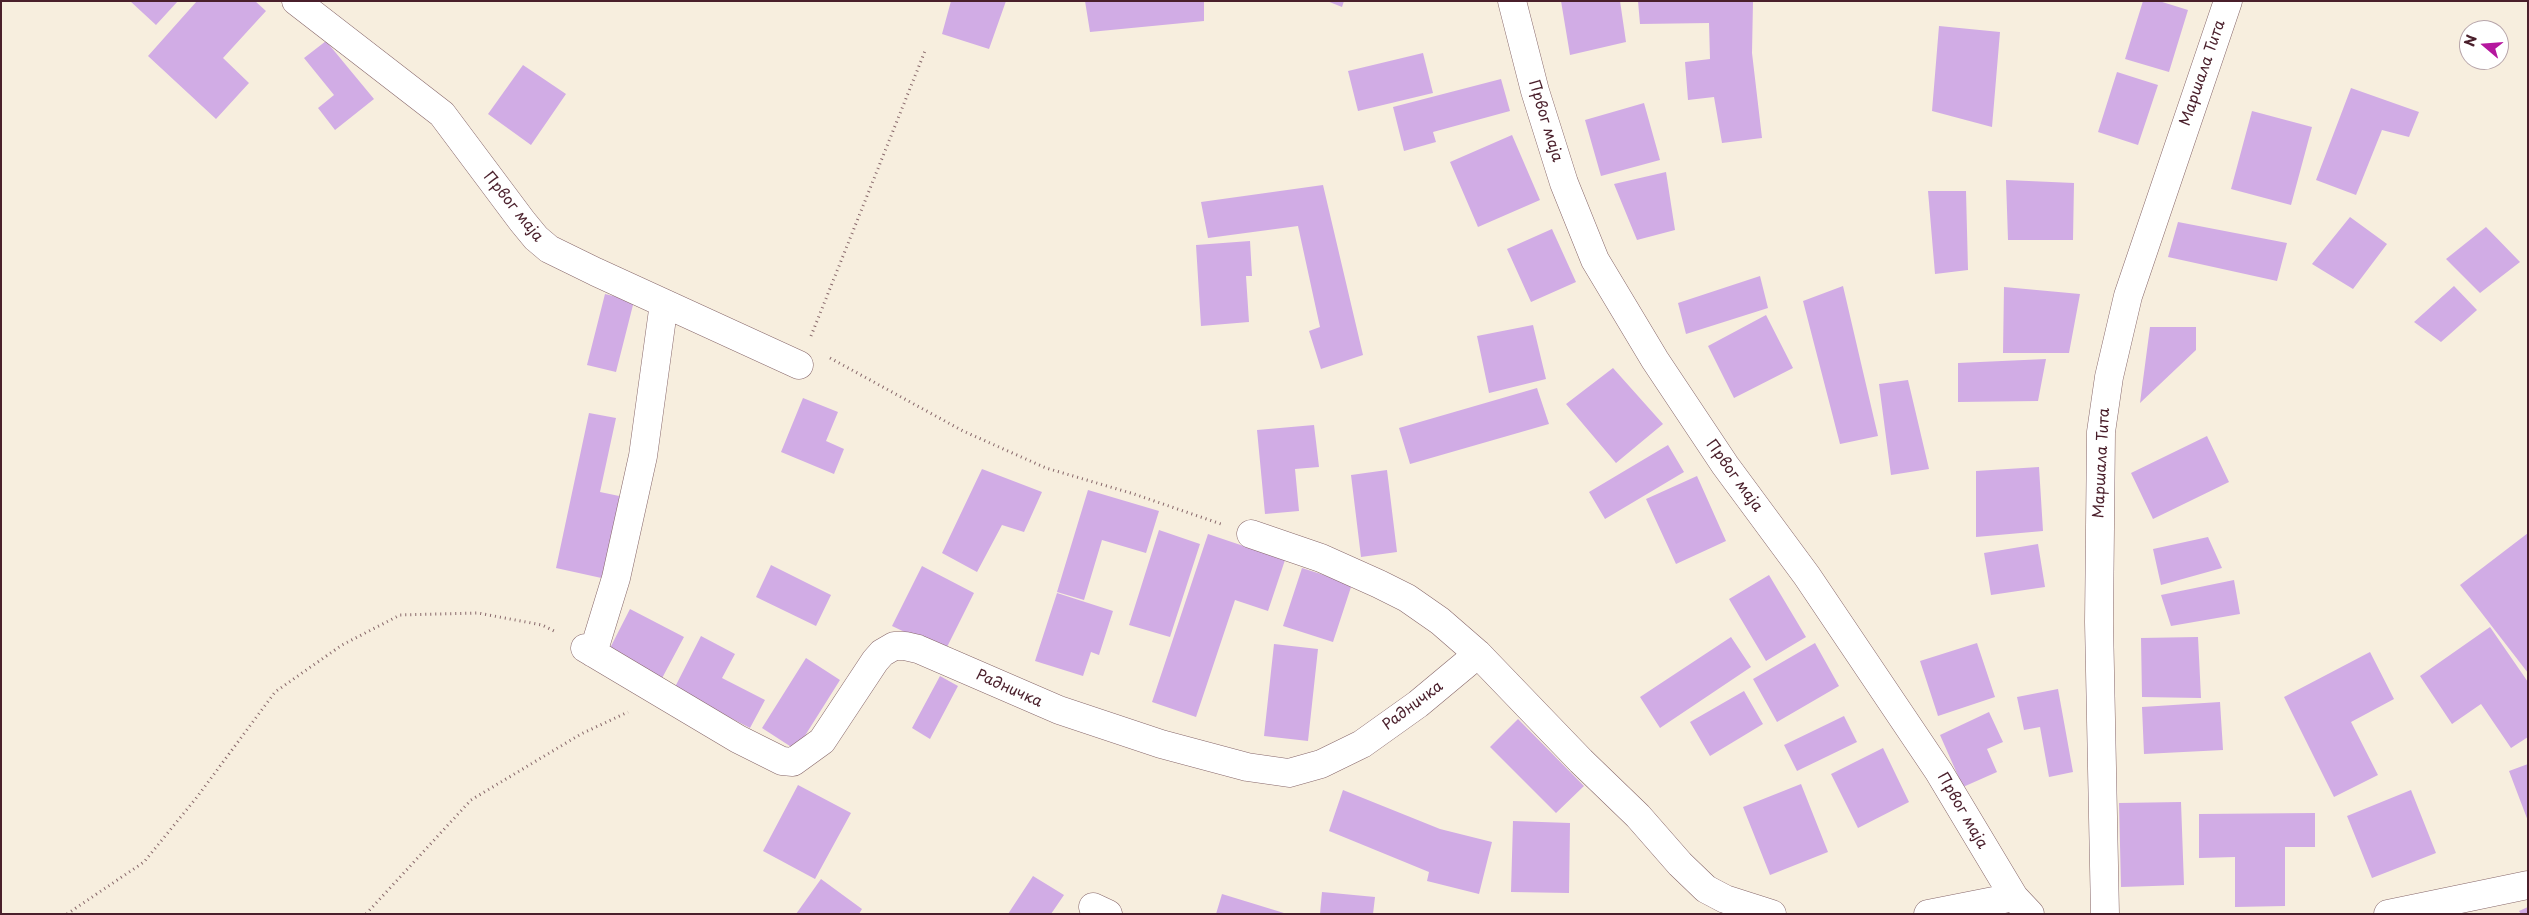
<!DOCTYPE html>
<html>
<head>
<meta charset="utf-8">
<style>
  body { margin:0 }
  #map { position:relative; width:2529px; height:915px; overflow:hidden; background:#f7eede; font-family:"Playpen Sans",sans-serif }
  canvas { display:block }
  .frame { position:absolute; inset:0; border:2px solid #4a1f2b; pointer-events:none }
  .north { position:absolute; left:2459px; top:20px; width:50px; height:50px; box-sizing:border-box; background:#fff; border:1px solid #b7a5aa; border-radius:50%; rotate:288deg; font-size:14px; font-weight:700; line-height:20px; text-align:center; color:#4a1f2b }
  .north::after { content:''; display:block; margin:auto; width:18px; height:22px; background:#b5179e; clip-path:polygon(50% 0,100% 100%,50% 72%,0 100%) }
</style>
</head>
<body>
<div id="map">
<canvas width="2529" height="915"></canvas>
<div class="frame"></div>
<div class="north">N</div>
</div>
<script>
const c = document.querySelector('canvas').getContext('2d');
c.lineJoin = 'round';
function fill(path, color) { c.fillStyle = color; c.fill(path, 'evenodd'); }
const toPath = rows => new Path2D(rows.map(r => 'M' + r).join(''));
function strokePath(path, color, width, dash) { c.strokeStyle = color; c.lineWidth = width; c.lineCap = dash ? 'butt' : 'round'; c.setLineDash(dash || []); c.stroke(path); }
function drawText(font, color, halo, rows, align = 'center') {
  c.font = font + ' "Playpen Sans",sans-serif'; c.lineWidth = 4; c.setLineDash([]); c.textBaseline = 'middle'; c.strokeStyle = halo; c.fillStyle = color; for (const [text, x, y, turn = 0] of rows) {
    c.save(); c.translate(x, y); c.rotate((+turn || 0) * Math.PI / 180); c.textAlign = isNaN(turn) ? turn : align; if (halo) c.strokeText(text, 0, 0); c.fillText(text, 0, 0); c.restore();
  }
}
const building = toPath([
  [130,1,178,1,156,25],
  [197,1,255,1,266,11,223,58,249,83,216,119,148,56],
  [951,1,1006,1,989,49,942,34],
  [1085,1,1204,1,1204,21,1090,32],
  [1327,1,1344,1,1342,7],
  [1561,1,1620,1,1626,42,1570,55],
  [1638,1,1753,1,1752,53,1762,138,1722,143,1714,97,1688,100,1685,62,1710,59,1709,23,1640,24],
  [2143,1,2159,1,2188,10,2169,72,2125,59],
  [1939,26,2000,32,1992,127,1932,111],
  [326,41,374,99,335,130,318,108,334,95,304,58],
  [1423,53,1433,93,1358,111,1348,71],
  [523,65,566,94,531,145,488,114],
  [2117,72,2158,85,2138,145,2098,132],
  [1501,79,1510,111,1433,132,1436,142,1404,151,1393,107],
  [2351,88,2419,112,2409,137,2382,130,2356,195,2316,180],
  [1644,103,1660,160,1601,176,1585,120],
  [2252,111,2312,127,2291,205,2231,189],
  [1512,135,1540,200,1478,227,1450,162],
  [1666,172,1675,230,1637,240,1614,184],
  [2006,180,2074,183,2073,240,2008,240],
  [1323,185,1363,355,1321,369,1309,331,1320,327,1298,226,1208,238,1201,202],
  [1928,191,1966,191,1968,270,1935,274],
  [2350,217,2387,244,2353,289,2312,264],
  [2178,222,2287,243,2277,281,2168,257],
  [2486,227,2520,262,2480,293,2446,259],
  [1552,229,1576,282,1531,302,1507,249],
  [1250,241,1252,276,1246,276,1249,322,1201,326,1196,245],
  [1760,276,1768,308,1686,334,1678,303],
  [1843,286,1878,436,1840,444,1803,301],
  [2454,286,2477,310,2441,342,2414,322],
  [2004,287,2080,294,2069,353,2003,353],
  [605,294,634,301,616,372,587,365],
  [1766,315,1793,368,1734,398,1708,346],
  [1533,325,1546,379,1489,393,1477,336],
  [2150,327,2196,327,2196,350,2140,403],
  [2046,359,2038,401,1958,402,1958,363],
  [1613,368,1663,424,1616,463,1566,404],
  [1908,380,1929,469,1891,475,1879,384],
  [1537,388,1549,424,1410,464,1399,428],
  [803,398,838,412,826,441,844,449,834,474,781,452],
  [589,413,616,418,600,492,624,497,606,579,556,568],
  [1314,425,1319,467,1295,469,1299,511,1265,514,1257,430],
  [2207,436,2229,482,2153,519,2131,473],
  [1668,445,1684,472,1605,519,1589,492],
  [2039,467,2043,531,1976,537,1976,471],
  [982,469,1042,492,1024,532,1002,525,977,572,942,553],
  [1387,470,1397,552,1361,557,1351,475],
  [1697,476,1726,541,1676,564,1646,499],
  [1088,490,1159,511,1146,553,1102,540,1084,600,1057,592],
  [1159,530,1200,544,1170,637,1129,625],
  [2528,533,2528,673,2460,585],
  [1208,534,1285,560,1268,611,1235,600,1196,717,1152,702],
  [2208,537,2222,568,2161,585,2153,549],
  [2038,544,2045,587,1991,595,1984,553],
  [771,565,831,595,816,626,756,597],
  [922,566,974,593,945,651,892,626],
  [1302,568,1352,584,1333,642,1283,626],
  [1769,575,1806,637,1766,661,1729,599],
  [2234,580,2240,614,2171,626,2161,595],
  [1057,593,1113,611,1099,655,1091,652,1083,676,1035,661],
  [630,609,684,637,660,682,607,654],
  [2490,627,2528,682,2528,737,2511,748,2481,704,2452,724,2420,676],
  [701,636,735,654,722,678,765,700,750,728,674,689],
  [1731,637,1751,667,1660,728,1640,697],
  [2198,637,2201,698,2142,697,2141,638],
  [1815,643,1839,686,1777,722,1753,679],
  [1977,643,1995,697,1938,716,1920,661],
  [1274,644,1318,649,1308,741,1264,736],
  [2370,652,2394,699,2351,722,2378,775,2334,797,2284,697],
  [806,658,840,680,796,750,762,728],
  [940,676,958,686,930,739,912,728],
  [2058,689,2073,772,2049,777,2040,727,2024,730,2017,697],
  [1744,691,1763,724,1710,756,1690,722],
  [2220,702,2223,750,2144,754,2142,707],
  [1989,712,2003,742,1987,749,1997,772,1963,787,1940,735],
  [1844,716,1857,742,1797,771,1784,745],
  [1518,719,1584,786,1556,813,1490,747],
  [1883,748,1909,802,1858,828,1831,774],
  [2528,764,2528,821,2509,771],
  [1801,784,1828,852,1770,875,1743,807],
  [798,785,851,813,815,879,763,851],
  [1343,790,1440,829,1492,842,1479,894,1427,881,1429,872,1329,831],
  [2411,790,2436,853,2372,878,2347,816],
  [2181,802,2184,885,2121,887,2119,803],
  [2315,813,2315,847,2285,847,2285,906,2235,907,2235,857,2199,858,2199,814],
  [1513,821,1570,823,1569,893,1511,892],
  [1033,876,1064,895,1051,914,1008,914],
  [821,879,862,909,859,914,796,914],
  [1322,892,1375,897,1373,914,1320,914],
  [1222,894,1284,913,1284,914,1216,914],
  [2528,907,2528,914,2521,914,2519,911]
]);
const path = toPath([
  [811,336,925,51],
  [830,358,963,431,1046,468,1134,494,1221,524],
  [67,914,144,862,197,797,275,692,342,645,400,615,478,613,542,625,556,632],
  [366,914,471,800,581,734,628,712]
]);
const minor = toPath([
  [296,1,442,114,522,221,536,238,549,249,596,272,799,365],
  [1512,1,1535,91,1564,183,1595,260,1655,360,1725,465,1807,576,1939,772,2014,897,2030,914],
  [1251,534,1321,558,1379,584,1407,598,1440,621,1478,654,1581,761,1638,816,1680,864,1706,889,1725,899,1772,914],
  [585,648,738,739,782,761,793,762,822,741,875,661,882,653,894,646,905,646,918,649,1059,710,1161,744,1247,767,1289,773,1321,764,1362,744,1418,704,1478,654],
  [593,653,616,578,643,456,664,303],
  [1093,907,1108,914],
  [1928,914,2014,897],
  [2105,914,2099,622,2101,432,2109,377,2128,296,2228,1],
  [2388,914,2528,885]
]);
const streetNames = [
  ["Маршала Тита",2203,73,-71],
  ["Првог маја",1545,121,73],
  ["Првог маја",513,207,51],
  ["Маршала Тита",2102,463,-87],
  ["Првог маја",1734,476,54],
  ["Радничка",1009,689,24],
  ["Радничка",1413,706,-37],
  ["Првог маја",1962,811,60]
];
fill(building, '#d1ace5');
strokePath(minor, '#87676a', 29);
strokePath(path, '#87676a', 3, [1, 4]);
strokePath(minor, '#fff', 28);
drawText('15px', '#4a1f2b', '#fff', streetNames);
</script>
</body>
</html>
